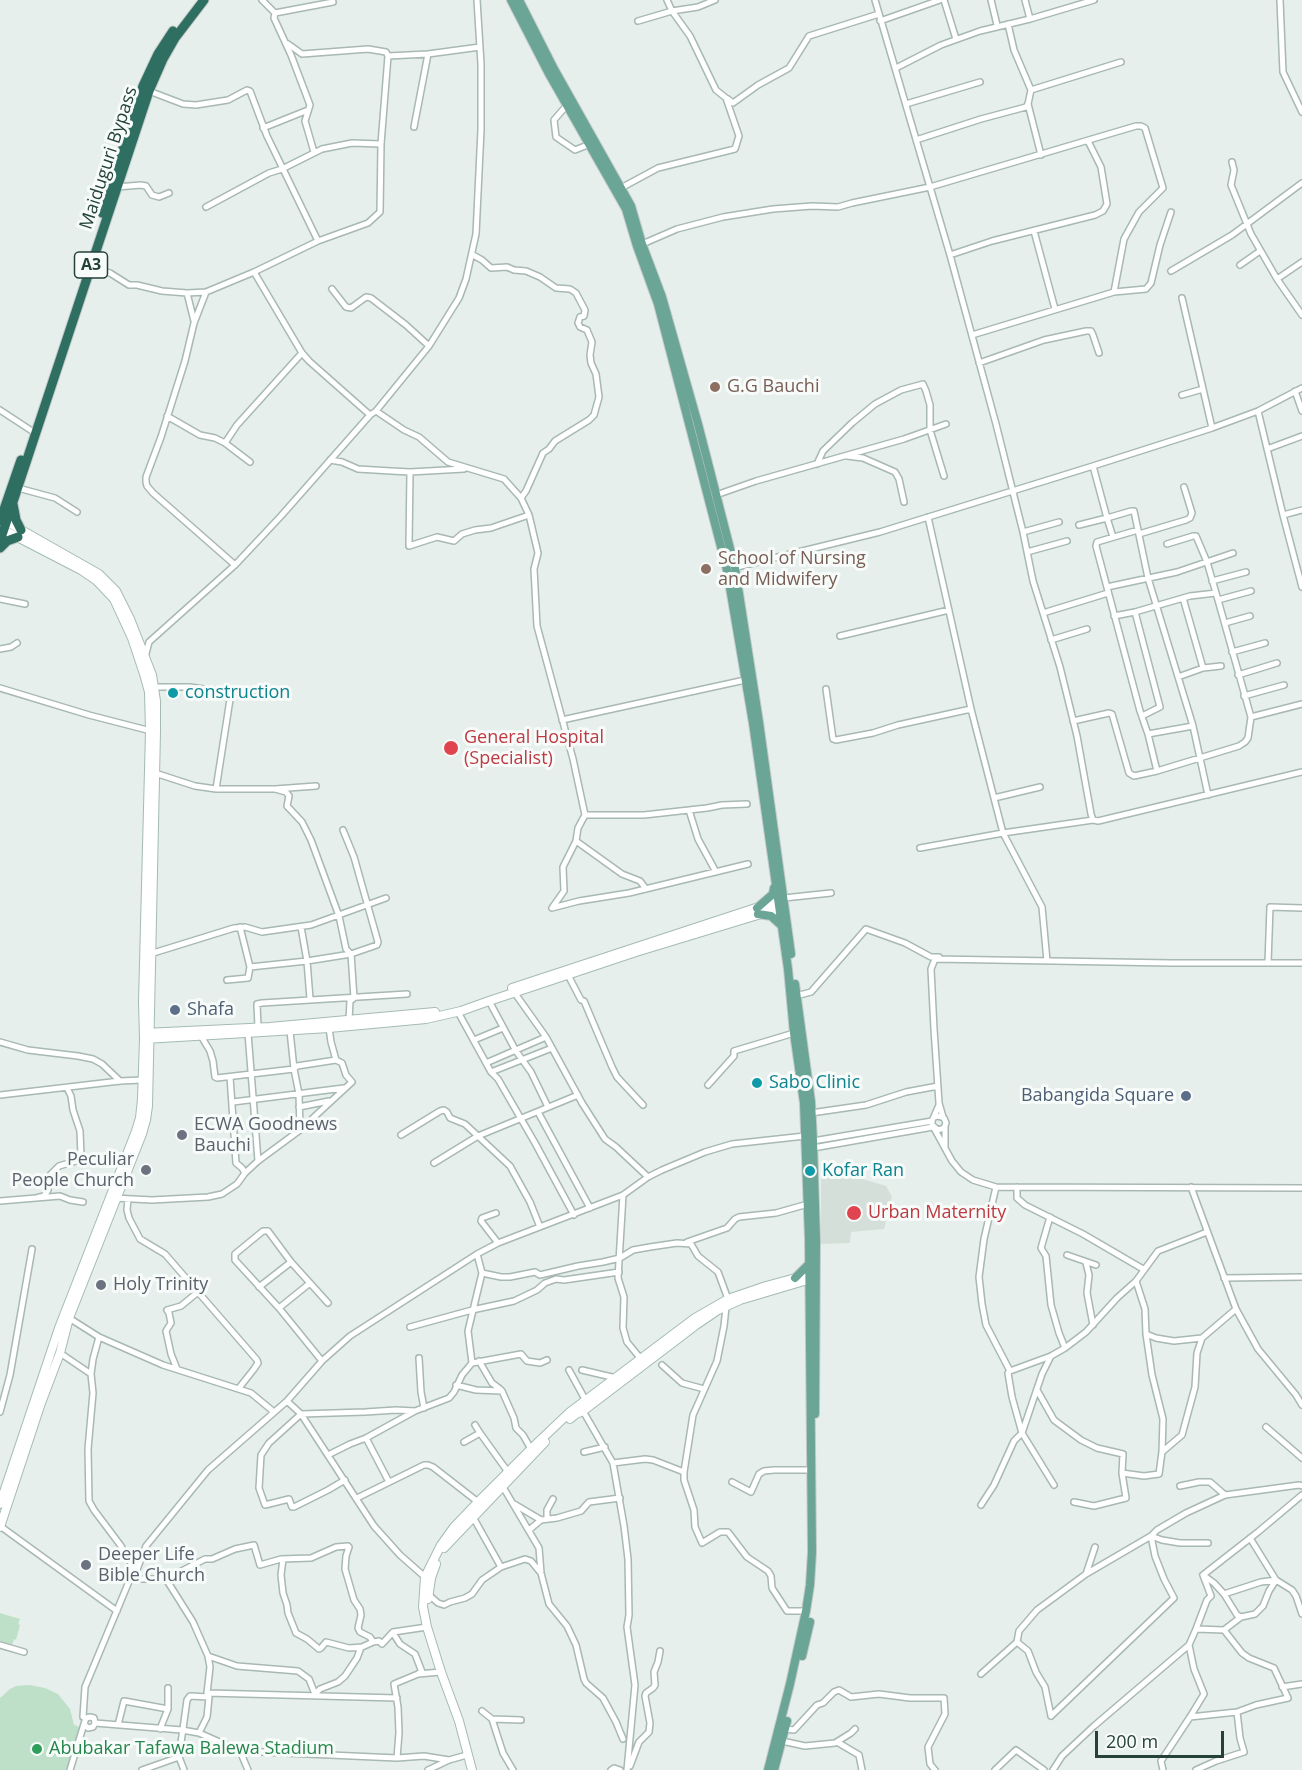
<!DOCTYPE html>
<html>
<head>
<meta charset="utf-8">
<style>
  body { margin:0 }
  #map { position:relative; width:1302px; height:1770px; overflow:hidden; background:#e6efeb; font-family:"Open Sans",sans-serif }
  canvas { display:block }
  .scale { position:absolute; left:1095px; top:1731px; width:129px; height:27px; box-sizing:border-box; border:3px solid #24423a; border-top:0; padding-left:8px; font-size:18px; line-height:21px; white-space:nowrap; color:#24423a; -webkit-text-stroke:4px #f7fbf9; paint-order:stroke }
</style>
</head>
<body>
<div id="map">
<canvas width="1302" height="1770"></canvas>
<div class="scale">200 m</div>
</div>
<script>
const c = document.querySelector('canvas').getContext('2d');
c.lineJoin = 'round';
function fill(path, color) { c.fillStyle = color; c.fill(path, 'evenodd'); }
const toPath = rows => new Path2D(rows.map(r => 'M' + r).join(''));
function strokePath(path, color, width, dash) { c.strokeStyle = color; c.lineWidth = width; c.lineCap = dash ? 'butt' : 'round'; c.setLineDash(dash || []); c.stroke(path); }
function drawText(font, color, halo, rows, align = 'center') {
  c.font = font + ' "Open Sans",sans-serif'; c.lineWidth = 6; c.setLineDash([]); c.textBaseline = 'middle'; c.strokeStyle = halo; c.fillStyle = color; for (const [text, x, y, turn = 0] of rows) {
    c.save(); c.translate(x, y); c.rotate((+turn || 0) * Math.PI / 180); c.textAlign = isNaN(turn) ? turn : align; if (halo) c.strokeText(text, 0, 0); c.fillText(text, 0, 0); c.restore();
  }
}
const built = toPath([
  [821,1172,846,1174,886,1186,892,1197,884,1229,851,1232,850,1243,821,1244]
]);
const green = toPath([
  [0,1613,20,1619,18,1624,20,1625,16,1640,14,1639,12,1645,0,1641],
  [30,1685,45,1688,58,1694,70,1709,74,1725,80,1727,67,1770,0,1770,0,1698,10,1689,16,1686]
]);
const street = toPath([
  [262,0,275,13,274,18,291,55,310,105,305,121,314,152],
  [875,0,950,255,996,424,1023,532,1033,581,1060,667,1077,736,1091,814,1093,820],
  [944,0,956,39],
  [991,0,997,25],
  [1025,0,1030,19],
  [1280,0,1283,72,1302,112],
  [275,13,333,2],
  [638,21,672,11,698,7,715,0],
  [880,21,940,0],
  [288,44,302,54,368,49,386,52,388,56],
  [896,68,941,45,980,31,1030,19,1094,0],
  [1031,90,1121,62],
  [149,91,183,104,196,105,228,100,247,90,250,91,267,136,318,241],
  [728,99,733,103,758,85,789,68,809,36,879,14],
  [906,104,980,82],
  [1028,104,1041,155],
  [567,105,554,120,556,137,575,150,590,144],
  [414,127,428,54],
  [263,128,308,110],
  [916,140,981,119,1026,107,1028,104,1031,90,1014,50,1008,24],
  [1232,162,1234,170,1231,185,1251,234,1277,279,1302,315],
  [117,187,141,185,146,186,152,195,159,197,169,193],
  [621,188,658,168,735,149,739,136,726,98,716,90,690,36,672,11,667,0],
  [206,207,269,173,282,169,322,149,352,143,381,144],
  [1034,231,1055,309],
  [640,245,677,229,723,217,773,209,812,206,838,207,852,203,930,187,1136,126,1141,126,1145,128,1163,188,1139,212,1124,239,1114,292],
  [473,255,482,260,491,268,507,267,514,270,526,271,540,277,556,288,570,289,576,293,585,310,584,316,580,317,578,323,580,327,587,330,592,342,590,355,591,363,596,374,599,397,594,415,589,420,555,441,549,449,543,453,526,491,521,498],
  [950,255,992,241,1095,215,1103,211,1107,204,1101,167,1088,141],
  [1240,265,1260,251],
  [90,267,110,273,129,285,137,285,162,291,187,293,206,292,254,272,318,241,368,223,380,212,381,144,388,56,428,54,480,47],
  [1171,271,1232,235,1302,183],
  [254,272,302,353,309,361,370,415],
  [1277,279,1302,262],
  [332,289,346,307,351,308,366,297,371,298,406,325,429,346],
  [206,292,194,323,185,361,161,437,146,477,146,482,147,486,153,493,235,565],
  [187,293,194,321],
  [1182,298,1212,428],
  [972,335,1114,292,1146,289,1151,283,1160,245,1171,212],
  [979,363,1044,340,1086,331,1091,331,1093,335,1099,353],
  [1295,391,1302,411],
  [1182,395,1203,389],
  [0,410,35,433],
  [376,411,404,430,419,437,448,462,504,479,521,498,529,515,538,553,534,569,537,626,573,759,585,815,578,828,576,841,563,867,564,891,552,908,579,901,629,893,748,864],
  [1258,411,1283,515,1302,587],
  [167,416,200,435,215,438,225,443,237,425,302,353],
  [225,443,250,462],
  [1267,449,1302,436],
  [847,456,863,458,895,472,899,479,904,502],
  [330,460,342,462,358,469,391,471,410,472,464,469],
  [817,464,823,451,852,423,875,404,901,390,923,384,926,391,930,405,930,430,944,476],
  [1093,466,1107,518,1131,511,1134,511,1148,578,1193,726,1208,795],
  [410,472,409,546,437,537,454,541,462,534,475,530,491,528,529,515],
  [18,488,55,498,77,512],
  [716,495,756,481,904,439,946,424],
  [1283,515,1302,510],
  [928,517,971,709,1003,833,1042,907,1047,961],
  [1079,525,1107,518,1113,537],
  [1138,530,1097,542,1096,546,1140,711,1148,734,1193,726],
  [1023,532,1059,522],
  [1139,534,1186,520,1190,518,1192,513,1184,487],
  [1167,544,1193,536,1196,536,1207,562,1216,593],
  [1027,552,1067,541],
  [733,568,880,532,1093,466,1212,428,1258,411,1302,388],
  [1212,581,1246,572],
  [1107,587,1177,572,1233,553],
  [0,599,25,604],
  [1135,612,1160,707,1142,716],
  [1043,613,1108,593],
  [1114,616,1135,612,1190,596,1216,593,1218,600,1251,591],
  [1225,623,1250,616],
  [840,636,949,610],
  [1051,640,1087,629],
  [0,649,11,647,17,643],
  [1232,652,1265,643],
  [145,657,149,642,235,565,281,516,370,415,376,411,429,346,459,298,466,279,476,234,481,130,481,64,477,0],
  [1203,668,1221,666],
  [1238,675,1277,663],
  [1178,677,1203,668,1183,598],
  [154,687,190,687,231,693,266,689],
  [0,688,89,715,151,731],
  [826,689,833,739,836,740,873,733,898,725,971,709],
  [1244,696,1284,685],
  [1251,717,1302,704],
  [562,720,745,680],
  [1073,721,1109,713,1112,714,1129,773,1134,776,1157,771,1239,746,1245,742,1248,738,1251,717,1218,600],
  [1148,734,1157,771],
  [155,773,195,786,216,789,275,789,316,786],
  [216,789,231,693],
  [275,789,286,792,289,796,287,806,302,822,311,840,339,916,346,949,351,954,354,998,350,1001,349,1020],
  [994,798,1040,787],
  [689,810,698,839,716,872],
  [585,815,644,815,707,808,722,805,747,804],
  [576,841,622,874,640,881,646,889],
  [920,848,1003,833,1093,820,1098,821,1302,772],
  [784,898,831,893],
  [240,927,250,967],
  [301,927,307,961,310,999],
  [150,954,234,928,245,927,262,932,311,925,386,898],
  [1268,963,1270,907,1302,908],
  [568,975,581,1000,584,1001,612,1067,617,1077,643,1105],
  [227,980,248,978,250,967,307,961,351,954,377,945,378,942,354,857,343,830],
  [514,992,546,1037,582,1103,605,1139,616,1147,648,1177],
  [796,996,811,992,866,929,905,943,931,957,939,957],
  [489,1001,516,1051,531,1072,548,1107],
  [458,1012,491,1072,498,1079,535,1143,574,1215],
  [258,1027,257,1004,262,1003,407,994],
  [290,1031,294,1069,299,1094,300,1130],
  [248,1033,258,1161],
  [201,1036,210,1051,213,1061,215,1077,217,1078,294,1069,297,1066,336,1060],
  [474,1040,503,1028],
  [0,1042,28,1050,78,1056,93,1059,102,1064,120,1081],
  [486,1063,546,1037],
  [491,1072,552,1048],
  [230,1077,236,1163,242,1168,245,1173],
  [708,1085,734,1056,734,1051,794,1033],
  [0,1095,120,1081,142,1080],
  [233,1102,344,1088],
  [299,1107,329,1101],
  [538,1112,590,1208],
  [811,1113,866,1105,906,1092,938,1086],
  [934,1117,938,1116,944,1118,946,1123,944,1128,938,1130,932,1125,932,1121,939,1105],
  [943,1117,939,1103,934,1029,931,969,935,959,1171,963,1302,963],
  [934,1128,952,1161,961,1172,973,1180,996,1187,1302,1188],
  [401,1135,440,1111,444,1110,447,1112,450,1118,465,1124,510,1166,530,1202,540,1227],
  [813,1141,932,1121],
  [945,1146,945,1126],
  [813,1148,933,1127],
  [434,1163,478,1136,578,1095],
  [996,1187,984,1239,979,1277,982,1304,986,1325,1010,1371,1008,1373,1012,1397,1022,1433,1054,1485],
  [1017,1187,1017,1198,1025,1205,1083,1234,1143,1269],
  [1191,1187,1236,1309,1258,1349,1296,1395,1302,1405],
  [623,1195,618,1278,624,1297,623,1328,627,1342,641,1359],
  [36,1198,44,1196,48,1190,49,1176,59,1166,76,1161,81,1156,80,1131,73,1110,71,1096,67,1088],
  [114,1198,152,1200,208,1197,222,1194,237,1184,245,1173,258,1161,300,1130,352,1082,346,1075,342,1063,336,1060,331,1042,329,1028],
  [128,1199,127,1210,129,1218,140,1239,165,1254,257,1360,258,1363,254,1369,239,1388],
  [0,1201,60,1196,70,1200,83,1202],
  [496,1213,482,1218,481,1221,498,1243],
  [1050,1217,1041,1248,1046,1256,1051,1305,1059,1333,1065,1348],
  [687,1242,727,1228,735,1219,739,1217,776,1213,808,1204],
  [477,1254,482,1273,501,1277,510,1277,535,1272,540,1275,578,1266,603,1262,620,1258,633,1250,650,1247,677,1243,691,1244,698,1256,718,1272,728,1299],
  [1067,1255,1096,1265],
  [1086,1263,1089,1275,1087,1293,1093,1325],
  [1224,1278,1302,1277],
  [259,1287,291,1262],
  [726,1307,724,1326,717,1361,693,1415,684,1472,684,1480,694,1510,695,1527,702,1543,720,1532,728,1532,747,1557,768,1571,771,1576,772,1588,787,1611,806,1611],
  [279,1308,310,1283],
  [69,1318,99,1337,163,1365,251,1393,274,1412],
  [410,1327,472,1310,514,1301,537,1290,545,1283,556,1279,564,1280,619,1272],
  [1146,1334,1156,1338,1174,1341,1202,1338],
  [60,1353,91,1374,93,1393,88,1449,89,1501,94,1510,121,1546,136,1572],
  [419,1358,421,1392,424,1408],
  [322,1361,279,1308,235,1260,235,1254,263,1231,268,1231,291,1262,328,1303],
  [479,1361,492,1383,500,1389],
  [472,1363,468,1331,482,1273],
  [662,1365,682,1383,704,1389],
  [177,1369,171,1354,166,1331,171,1323,169,1313,167,1310,181,1306,198,1292],
  [569,1370,586,1401],
  [582,1370,616,1378],
  [1010,1371,1051,1356,1065,1348,1086,1332,1117,1298,1136,1281,1158,1251,1207,1232],
  [91,1374,93,1359,99,1337],
  [456,1385,476,1390,502,1391,500,1389],
  [1037,1390,1054,1420,1081,1440,1097,1448,1123,1454,1122,1473,1126,1498,1094,1506,1074,1502],
  [502,1391,514,1418,516,1428,523,1435,531,1449],
  [287,1401,301,1414,374,1526,400,1555,425,1577],
  [583,1411,613,1463,624,1526,628,1559,629,1615,627,1627,635,1685,627,1770],
  [0,1412,10,1375,32,1249],
  [475,1425,480,1433,508,1472],
  [1266,1427,1302,1458],
  [366,1438,389,1482],
  [464,1442,480,1433],
  [584,1452,605,1447],
  [1162,1452,1182,1435,1195,1387,1197,1353,1202,1338,1236,1309],
  [328,1455,350,1444,366,1438,415,1411,449,1398,454,1392,462,1375,472,1363,521,1354,527,1361,540,1363,547,1360],
  [613,1463,645,1459,653,1460,684,1472],
  [1122,1473,1144,1476,1159,1474,1162,1452,1163,1419,1152,1375,1146,1334,1145,1309,1136,1281],
  [345,1480,328,1490,294,1507,292,1507,289,1499,265,1505,259,1488,261,1455,269,1443,301,1414,365,1412,396,1410,415,1411],
  [732,1482,751,1492,759,1474,764,1471,774,1470,810,1470],
  [1180,1486,1199,1482,1210,1482,1225,1495],
  [503,1487,539,1548,541,1573,549,1604,567,1626,576,1645,584,1679,586,1683,603,1698,616,1722,623,1739],
  [357,1498,424,1465,428,1465,433,1467,478,1502],
  [514,1504,541,1520,557,1518,581,1511,589,1502,620,1498],
  [981,1505,994,1485,1014,1441,1022,1433,1042,1374,1051,1356],
  [473,1517,501,1567],
  [547,1519,547,1510,553,1499],
  [0,1526,117,1611],
  [529,1530,541,1520],
  [1151,1536,1162,1540,1180,1543,1208,1543],
  [1250,1538,1276,1580,1292,1590,1296,1596,1302,1614],
  [283,1559,281,1575,283,1593,287,1605,288,1613,296,1633,307,1639,319,1649,321,1648,326,1642,349,1648,362,1647,373,1642],
  [1086,1574,1095,1547],
  [1203,1575,1258,1532,1302,1495],
  [1203,1575,1214,1583,1224,1594,1237,1615,1241,1617],
  [130,1579,166,1579,205,1559,212,1559,235,1549,254,1545,260,1565,281,1559,311,1558,336,1547,348,1546,349,1547,346,1556,345,1569,354,1600,360,1609,361,1615,358,1628,360,1632,370,1637,373,1642,379,1641,382,1644,393,1632,427,1627],
  [166,1579,193,1622,208,1656,210,1667,207,1693,209,1697,207,1717,199,1733],
  [1224,1594,1261,1582,1276,1580],
  [429,1595,438,1603,444,1605,450,1602,465,1598,472,1594,482,1580,501,1567,525,1559,531,1561,540,1572],
  [1196,1629,1224,1630,1241,1617,1255,1614,1263,1606,1269,1591,1276,1580],
  [393,1633,400,1644,415,1654,422,1672,419,1673],
  [1017,1642,1019,1631,1037,1610,1086,1574,1151,1536,1157,1530,1186,1513,1225,1495,1299,1485,1302,1486],
  [0,1645,24,1652],
  [208,1656,237,1666,298,1671,309,1679,315,1694],
  [981,1674,1017,1642,1028,1651,1036,1672,1045,1687,1051,1716],
  [1282,1687,1302,1684],
  [207,1693,397,1698],
  [315,1694,320,1689,338,1682,345,1676,357,1658,360,1650,357,1648],
  [482,1711,492,1719,503,1753,513,1770],
  [1051,1716,1174,1598,1164,1579,1155,1556,1151,1536],
  [1190,1717,1237,1712,1256,1705,1288,1698,1274,1668,1249,1658,1242,1653,1224,1630],
  [86,1718,90,1717,94,1718,95,1723,93,1727,88,1728,84,1724,86,1718,83,1717,85,1687,130,1579,136,1572,146,1546,208,1470,287,1401,322,1361,350,1336,477,1254,498,1243,623,1195,648,1177,662,1170,705,1152,732,1144,805,1136],
  [492,1719,521,1720],
  [95,1723,182,1730,199,1733,240,1751,397,1758,424,1756,449,1760],
  [118,1725,124,1701,168,1709],
  [160,1729,168,1709,168,1688],
  [785,1729,794,1730,817,1705,823,1703,834,1692,839,1690,851,1697,879,1694,910,1698,944,1698,945,1714,928,1747,930,1764,935,1770],
  [782,1741,805,1746,835,1743,851,1733,855,1729],
  [837,1742,859,1755,862,1770],
  [240,1751,248,1770],
  [397,1758,399,1733,398,1707,394,1684,418,1674,441,1672],
  [630,1766,639,1742,649,1732,650,1723,645,1696,646,1693,653,1688,655,1685,654,1672,658,1662,660,1651],
  [70,1770,84,1724],
  [142,1770,179,1757],
  [184,1770,179,1757,187,1700,190,1696,209,1697],
  [428,1770,449,1760,467,1755],
  [611,1770,614,1768,620,1770],
  [995,1770,1016,1750,1044,1770],
  [1053,1770,1062,1756,1094,1726,1189,1645,1196,1629,1207,1600,1211,1596,1203,1575],
  [1163,1770,1161,1761,1190,1717,1204,1694,1194,1669,1189,1645],
  [1196,1770,1216,1761,1244,1752,1240,1738,1237,1712]
]);
const secondary = toPath([
  [0,528,81,570,97,581,114,599,132,638,144,674,149,692,150,731,143,1002,144,1039,142,1099,140,1118,136,1131,59,1328,0,1504],
  [512,988,783,899],
  [145,1033,270,1027,435,1012],
  [145,1039,329,1028,426,1019,461,1011,489,1001,636,952,784,907],
  [570,1419,576,1414,583,1411,696,1325,718,1310,740,1300,804,1281],
  [0,1527,41,1403,60,1353,69,1318,142,1134,146,1120,148,1106,156,731,156,701,152,675,130,619,116,591,99,574,2,519],
  [444,1548,545,1442],
  [428,1599,431,1578,436,1564],
  [472,1770,459,1721,441,1672,427,1627,423,1607,425,1577,441,1545,454,1527,478,1502,531,1449,570,1412,695,1318,728,1299,766,1286,814,1273]
]);
const primary = toPath([
  [511,0,548,72,626,209,637,246,658,304,727,570,753,723,788,969,794,1033,804,1103,809,1239,812,1552,810,1585,806,1611,790,1684,768,1770],
  [519,0,554,69,631,206,642,244,662,297,698,424,735,568,759,722,791,954],
  [757,908,773,894,774,888],
  [758,914,771,916,781,925],
  [795,984,811,1102,813,1141,816,1239,815,1414],
  [795,1278,809,1264],
  [802,1656,810,1622],
  [774,1770,787,1721]
]);
const highway = toPath([
  [102,213,143,86,158,54,173,31],
  [13,504,16,520,21,530],
  [0,521,21,460],
  [0,541,149,91,163,59,175,38,204,0],
  [0,548,7,541,18,537]
]);
const markers = [
  [715,387,6,"#8d6e63"],
  [706,569,6,"#8d6e63"],
  [173,693,6,"#0f9aa8"],
  [451,748,8,"#e0444e"],
  [175,1010,6,"#5c6f8a"],
  [757,1083,6,"#0f9aa8"],
  [1186,1096,6,"#5c6f8a"],
  [182,1135,6,"#6b7280"],
  [146,1170,6,"#6b7280"],
  [810,1171,6,"#0f9aa8"],
  [854,1213,8,"#e0444e"],
  [101,1285,6,"#6b7280"],
  [86,1565,6,"#6b7280"],
  [37,1749,6,"#2e9e5b"]
];
const shields = [
  [91,265,33]
];
const shieldNames = [
  ["A3",91,265]
];
const streetNames = [
  ["Maiduguri Bypass",109,158,-72]
];
const educationNames = [
  ["G.G Bauchi",727,387],
  ["School of Nursing",718,559],
  ["and Midwifery",718,580]
];
const cultureNames = [
  ["construction",185,693],
  ["Sabo Clinic",769,1083],
  ["Kofar Ran",822,1171]
];
const healthNames = [
  ["General Hospital",464,738],
  ["(Specialist)",464,759],
  ["Urban Maternity",868,1213]
];
const serviceNames = [
  ["Shafa",187,1010],
  ["Babangida Square",1174,1096,"right"]
];
const worshipNames = [
  ["ECWA Goodnews",194,1125],
  ["Bauchi",194,1146],
  ["Peculiar",134,1160,"right"],
  ["People Church",134,1181,"right"],
  ["Holy Trinity",113,1285],
  ["Deeper Life",98,1555],
  ["Bible Church",98,1576]
];
const leisureNames = [
  ["Abubakar Tafawa Balewa Stadium",49,1749]
];
fill(built, '#d4dfda');
fill(green, '#bfe0c8');
strokePath(street, '#a8b8b2', 8);
strokePath(secondary, '#a4bbb3', 10);
strokePath(primary, '#c2cac8', 10);
strokePath(highway, '#c2cac8', 11);
strokePath(street, '#fff', 5);
strokePath(secondary, '#fff', 8);
strokePath(primary, '#6aa596', 8);
strokePath(highway, '#2f6f62', 9);
for (const [x, y, r, color] of markers) { const dot = new Path2D(); dot.arc(x, y, r, 0, 2 * Math.PI); c.fillStyle = color; c.fill(dot); strokePath(dot, '#f7fbf9', 2); }
for (const [x, y, w] of shields) { const box = new Path2D(); box.roundRect(x - w / 2, y - 13, w, 26, 4.5); c.fillStyle = '#f7fbf9'; c.fill(box); strokePath(box, '#24423a', 1.5); }
drawText('bold 16px', '#24423a', null, shieldNames);
drawText('18px', '#24423a', '#f7fbf9', streetNames);
drawText('18px', '#785e54', '#f7fbf9', educationNames, 'left');
drawText('18px', '#0d838f', '#f7fbf9', cultureNames, 'left');
drawText('18px', '#be3a42', '#f7fbf9', healthNames, 'left');
drawText('18px', '#4e5e75', '#f7fbf9', serviceNames, 'left');
drawText('18px', '#5b616d', '#f7fbf9', worshipNames, 'left');
drawText('18px', '#27864d', '#f7fbf9', leisureNames, 'left');
</script>
</body>
</html>
